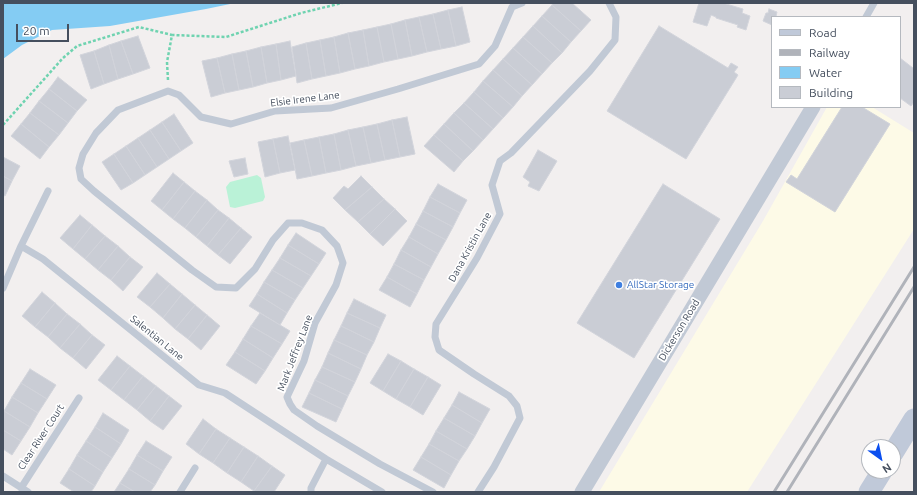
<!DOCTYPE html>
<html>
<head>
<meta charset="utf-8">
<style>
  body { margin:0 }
  #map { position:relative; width:917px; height:495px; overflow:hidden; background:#f2efef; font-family:Ubuntu,sans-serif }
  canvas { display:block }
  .frame { position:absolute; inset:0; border:4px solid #454f5e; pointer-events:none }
  .legend { position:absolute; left:771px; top:16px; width:130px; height:92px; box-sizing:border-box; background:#fff; border:1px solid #b5b9bf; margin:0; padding:5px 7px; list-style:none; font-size:12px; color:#454f5e }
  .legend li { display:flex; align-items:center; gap:8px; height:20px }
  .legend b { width:20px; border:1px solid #b5b9bf }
  .north { position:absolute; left:861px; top:439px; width:40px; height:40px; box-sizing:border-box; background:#fff; border:1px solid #b5b9bf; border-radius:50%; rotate:147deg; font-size:11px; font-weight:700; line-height:16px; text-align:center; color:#454f5e }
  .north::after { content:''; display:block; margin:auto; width:14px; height:18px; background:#0b4fef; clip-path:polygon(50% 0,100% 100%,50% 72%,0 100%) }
  .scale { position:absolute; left:16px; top:24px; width:53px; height:18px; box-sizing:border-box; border:2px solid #454f5e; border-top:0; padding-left:5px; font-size:12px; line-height:14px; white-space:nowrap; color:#454f5e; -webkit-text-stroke:3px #fff; paint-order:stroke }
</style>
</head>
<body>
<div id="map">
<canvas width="917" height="495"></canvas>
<div class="frame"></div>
<ul class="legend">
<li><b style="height:5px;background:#c0c9d9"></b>Road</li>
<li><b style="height:5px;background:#b0b3ba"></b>Railway</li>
<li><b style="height:11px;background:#84ccf3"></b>Water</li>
<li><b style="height:11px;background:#cacdd5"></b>Building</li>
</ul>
<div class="north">N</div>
<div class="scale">20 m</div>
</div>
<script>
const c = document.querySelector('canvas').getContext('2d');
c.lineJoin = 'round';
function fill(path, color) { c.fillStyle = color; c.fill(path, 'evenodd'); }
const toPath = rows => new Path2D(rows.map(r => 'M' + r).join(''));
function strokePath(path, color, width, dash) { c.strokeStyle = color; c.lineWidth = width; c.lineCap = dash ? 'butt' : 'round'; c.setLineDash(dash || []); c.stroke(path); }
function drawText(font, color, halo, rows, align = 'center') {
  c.font = font + ' Ubuntu,sans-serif'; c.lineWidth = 3.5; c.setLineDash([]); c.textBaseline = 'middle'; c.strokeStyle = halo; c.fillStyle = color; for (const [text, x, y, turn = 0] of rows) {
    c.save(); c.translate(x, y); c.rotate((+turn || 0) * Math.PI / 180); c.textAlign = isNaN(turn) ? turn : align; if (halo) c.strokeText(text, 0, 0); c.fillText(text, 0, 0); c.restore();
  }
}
const commercial = toPath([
  [827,107,872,107,914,133,914,229,747,492,599,492,763,221]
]);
const green = toPath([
  [257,175,261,178,265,197,263,201,235,208,230,207,226,187,230,182]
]);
const water = toPath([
  [3,3,235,3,206,9,110,26,52,30,22,45,3,59]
]);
const building = toPath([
  [554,3,572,3,591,20,581,31,552,5,554,3],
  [699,3,723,3,743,9,742,13,750,16,746,30,737,27,738,25,716,18,716,17,711,15,707,26,693,22,699,3],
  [552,5,581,31,571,42,542,16,552,5],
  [462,7,470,42,456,46,448,10,462,7],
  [769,9,777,12,776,16,779,17,772,17,772,25,763,21,766,13,768,13,769,9],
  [448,10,456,46,441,49,433,14,448,10],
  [433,14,441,49,427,52,419,17,433,14],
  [542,16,571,42,562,53,533,26,542,16],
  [419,17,427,52,412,56,405,20,419,17],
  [405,20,412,56,398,59,391,24,405,20],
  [391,24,398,59,384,62,377,27,391,24],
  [533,26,562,53,552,63,523,37,533,26],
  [659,26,728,68,731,63,738,67,734,72,738,75,686,159,607,111,659,26],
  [377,27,384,62,369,66,363,30,377,27],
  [363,30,369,66,355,69,348,33,363,30],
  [348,33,355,69,340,73,334,37,348,33],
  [138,36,150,68,133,74,121,41,138,36],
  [334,37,340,73,326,76,320,40,334,37],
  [523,37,552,63,542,74,513,48,523,37],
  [320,40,326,76,312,79,306,43,320,40],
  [121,41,133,74,118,79,109,45,121,41],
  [290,41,296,76,281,80,276,44,290,41],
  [306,43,312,79,297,83,292,47,306,43],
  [276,44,281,80,267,83,261,47,276,44],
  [109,45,118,79,104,84,94,51,109,45],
  [261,47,267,83,253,87,246,51,261,47],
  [513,48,542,74,532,85,503,59,513,48],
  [94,51,104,84,91,89,80,55,94,51],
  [246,51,253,87,239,90,232,54,246,51],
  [232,54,239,90,225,93,217,58,232,54],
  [217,58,225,93,211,97,202,61,217,58],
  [900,58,913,68,914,66,914,102,911,106,900,98,900,58],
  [503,59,532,85,522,96,493,70,503,59],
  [493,70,522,96,513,107,483,81,493,70],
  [58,77,87,100,77,111,49,89,58,77],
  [483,81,513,107,503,118,474,92,483,81],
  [49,89,77,111,68,123,39,101,49,89],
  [474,92,503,118,493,129,464,103,474,92],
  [39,101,68,123,59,135,30,113,39,101],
  [464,103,493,129,483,140,454,113,464,103],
  [842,107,862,107,890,124,835,212,786,182,791,175,797,179,842,107],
  [30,113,59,135,49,147,21,124,30,113],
  [454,113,483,140,473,151,444,124,454,113],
  [174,114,193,143,181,151,162,122,174,114],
  [407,117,415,154,400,157,392,120,407,117],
  [392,120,400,157,385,160,377,124,392,120],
  [162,122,181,151,169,159,150,130,162,122],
  [21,124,49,147,40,159,11,136,21,124],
  [377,124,385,160,371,163,363,127,377,124],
  [444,124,473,151,463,161,434,135,444,124],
  [363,127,371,163,356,166,348,130,363,127],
  [150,130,169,159,157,167,138,138,150,130],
  [348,130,356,166,341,170,334,134,348,130],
  [334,134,341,170,326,173,319,137,334,134],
  [434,135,463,161,454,172,424,146,434,135],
  [288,136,295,170,280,173,273,139,288,136],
  [319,137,326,173,312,176,304,140,319,137],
  [138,138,157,167,145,175,126,146,138,138],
  [273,139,280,173,265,177,258,142,273,139],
  [304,140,312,176,297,179,290,143,304,140],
  [126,146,145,175,133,183,114,154,126,146],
  [538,150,557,161,539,191,528,186,530,182,523,177,538,150],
  [114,154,133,183,121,190,102,162,114,154],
  [3,157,20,166,12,181,3,176,3,157],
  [245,158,248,174,234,177,229,161,245,158],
  [173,173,184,182,162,210,151,201,173,173],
  [3,176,12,181,5,196,3,195,3,176],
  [361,176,372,187,345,210,333,198,344,186,348,189,361,176],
  [184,182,195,191,173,219,162,210,184,182],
  [438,184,467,200,460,213,430,197,438,184],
  [663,184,720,219,634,358,577,323,663,184],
  [372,187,384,199,358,222,345,210,372,187],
  [195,191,207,200,185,228,173,219,195,191],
  [430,197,460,213,453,227,423,211,430,197],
  [384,199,395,209,370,234,358,222,384,199],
  [207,200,218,210,196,237,185,228,207,200],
  [395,209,407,221,383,246,370,234,395,209],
  [218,210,229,218,207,246,196,237,218,210],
  [423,211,453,227,446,240,416,224,423,211],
  [80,215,92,225,73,249,60,238,80,215],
  [229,218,241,228,218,255,207,246,229,218],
  [416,224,446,240,438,254,409,237,416,224],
  [92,225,105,236,85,259,73,249,92,225],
  [241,228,252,237,230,264,218,255,241,228],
  [296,233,326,253,319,264,288,245,296,233],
  [105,236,118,246,98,270,85,259,105,236],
  [409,237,438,254,431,267,401,250,409,237],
  [288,245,319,264,311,276,280,258,288,245],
  [118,246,130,257,111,280,98,270,118,246],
  [401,250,431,267,424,280,394,264,401,250],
  [130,257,143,267,123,291,111,280,130,257],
  [280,258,311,276,303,288,272,270,280,258],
  [394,264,424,280,417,294,387,277,394,264],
  [272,270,303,288,295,300,264,282,272,270],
  [157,273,170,284,150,307,137,297,157,273],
  [387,277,417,294,410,307,379,290,387,277],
  [264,282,295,300,287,313,257,294,264,282],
  [170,284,182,294,163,318,150,307,170,284],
  [42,292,55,303,35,327,22,316,42,292],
  [182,294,195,305,175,329,163,318,182,294],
  [257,294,287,313,280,325,249,306,257,294],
  [354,299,386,315,380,328,347,313,354,299],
  [55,303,67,314,48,337,35,327,55,303],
  [195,305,207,315,188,339,175,329,195,305],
  [260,313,290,331,282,344,251,326,260,313],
  [347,313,380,328,374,342,341,326,347,313],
  [67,314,80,324,60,348,48,337,67,314],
  [207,315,220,326,201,350,188,339,207,315],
  [80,324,92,335,73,358,60,348,80,324],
  [251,326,282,344,273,358,243,339,251,326],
  [341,326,374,342,367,355,334,340,341,326],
  [92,335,105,345,86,369,73,358,92,335],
  [243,339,273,358,265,371,235,352,243,339],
  [334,340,367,355,361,369,328,353,334,340],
  [235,352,265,371,256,384,226,365,235,352],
  [328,353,361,369,355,382,322,367,328,353],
  [388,354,401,361,383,391,370,383,388,354],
  [117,356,130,366,111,390,98,380,117,356],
  [401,361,414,369,396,399,383,391,401,361],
  [130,366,143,376,124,400,111,390,130,366],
  [322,367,355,382,348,396,315,380,322,367],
  [30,369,56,385,47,399,21,383,30,369],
  [414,369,428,377,410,407,396,399,414,369],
  [143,376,156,386,137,410,124,400,143,376],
  [428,377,441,385,423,415,410,407,428,377],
  [315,380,348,396,342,409,309,393,315,380],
  [21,383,47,399,38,413,12,397,21,383],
  [156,386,169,396,150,421,137,410,156,386],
  [459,392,490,409,482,423,452,405,459,392],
  [309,393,342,409,336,422,302,407,309,393],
  [169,396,182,406,163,430,150,421,169,396],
  [12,397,38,413,30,427,4,411,12,397],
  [452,405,482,423,475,436,444,418,452,405],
  [4,411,30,427,21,441,3,430,4,411],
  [103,413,129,430,121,444,95,427,103,413],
  [444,418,475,436,467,449,436,431,444,418],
  [203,419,216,429,199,454,186,444,203,419],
  [95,427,121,444,112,458,86,441,95,427],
  [216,429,230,438,213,463,199,454,216,429],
  [3,430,21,441,12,455,3,449,3,430],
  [436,431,467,449,459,461,429,444,436,431],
  [230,438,244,447,227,473,213,463,230,438],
  [86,441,112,458,103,472,77,455,86,441],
  [146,441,172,457,163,471,137,455,146,441],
  [429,444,459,461,451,475,421,457,429,444],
  [244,447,258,456,241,482,227,473,244,447],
  [77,455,103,472,95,486,69,469,77,455],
  [137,455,163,471,155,485,129,469,137,455],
  [258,456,272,466,254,491,241,482,258,456],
  [421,457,451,475,444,488,413,470,421,457],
  [272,466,285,475,274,492,256,492,254,491,272,466],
  [69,469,95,486,91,492,74,492,60,483,69,469],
  [129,469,155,485,150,492,135,492,120,483,129,469],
  [120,483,135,492,114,492,120,483]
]);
const path = toPath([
  [168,80,167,62,172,35,226,37,301,13,342,3],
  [3,125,63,58,77,46,139,27,172,35]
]);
const lane = toPath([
  [866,17,874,3],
  [21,246,48,191],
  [3,288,21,246,43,259,199,385,225,393,326,459,382,492],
  [3,476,28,492],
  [21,488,79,398],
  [180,492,195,468],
  [311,492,311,488,326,459],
  [433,492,380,464,317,426,294,410,290,404,287,397,304,361,315,323,336,285,343,263,337,246,322,230,302,223,288,223,273,240,255,269,236,288,216,287,192,270,94,191,81,179,79,168,83,154,96,133,118,110,168,91,179,95,201,117,231,124,275,111,331,108,398,89,479,64,495,46,512,7,522,3],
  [478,492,494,467,520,418,517,406,509,396,474,374,439,350,435,337,436,324,477,258,500,214,492,185,500,161,511,153,590,71,615,40,616,17,609,3]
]);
const street = toPath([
  [582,492,813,107]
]);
const secondary = toPath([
  [893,453,914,419],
  [869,492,882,471]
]);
const rail = toPath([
  [774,492,914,267],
  [787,492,914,287]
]);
const markers = [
  [619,285,4,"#3f7fe0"]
];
const streetNames = [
  ["Elsie Irene Lane",305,99,-7],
  ["Dana Kristin Lane",470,247,-61],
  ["Dickerson Road",679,330,-59],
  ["Salentian Lane",157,338,39],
  ["Mark Jeffrey Lane",295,353,-69],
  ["Clear River Court",41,437,-57]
];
const shopNames = [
  ["AllStar Storage",627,285]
];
fill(commercial, '#fdfae7');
fill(green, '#baf2d7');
fill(water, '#84ccf3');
fill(building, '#cacdd5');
strokePath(building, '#d2d4db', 1);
strokePath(path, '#6fd3b0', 2.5, [3, 2]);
strokePath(lane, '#c1c9d5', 7);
strokePath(street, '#c1c9d5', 15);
strokePath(secondary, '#c0c9d9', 21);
strokePath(rail, '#b0b3ba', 3);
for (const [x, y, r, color] of markers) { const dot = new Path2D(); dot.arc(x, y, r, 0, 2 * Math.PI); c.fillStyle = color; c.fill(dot); strokePath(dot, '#fff', 1.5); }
drawText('10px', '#454f5e', '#fff', streetNames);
drawText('10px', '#366cbe', '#fff', shopNames, 'left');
</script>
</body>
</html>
